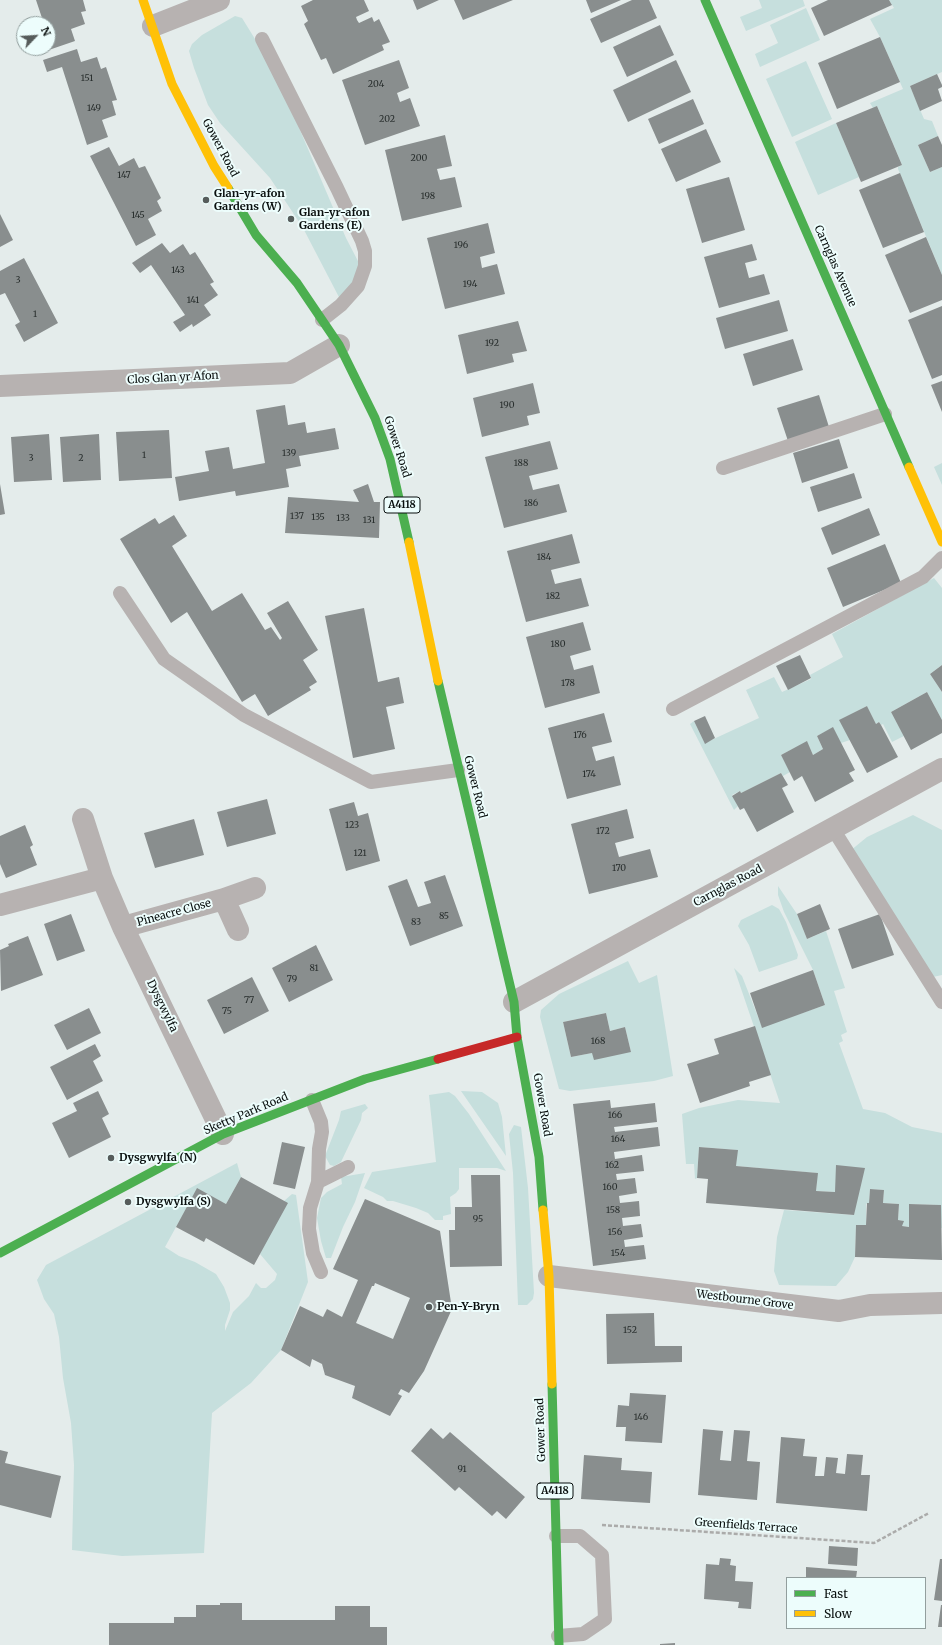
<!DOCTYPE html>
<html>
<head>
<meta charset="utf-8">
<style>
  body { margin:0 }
  #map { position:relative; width:942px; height:1645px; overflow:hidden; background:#e4eceb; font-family:Merriweather,serif }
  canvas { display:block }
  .legend { position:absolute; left:786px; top:1577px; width:140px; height:52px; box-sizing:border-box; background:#edfdfc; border:1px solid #929e9d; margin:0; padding:5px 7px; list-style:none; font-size:12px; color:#090f0e }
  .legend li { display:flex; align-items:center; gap:8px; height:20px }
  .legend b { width:20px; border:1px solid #929e9d }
  .north { position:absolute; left:16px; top:16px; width:40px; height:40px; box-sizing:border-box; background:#edfdfc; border:1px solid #929e9d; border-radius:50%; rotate:65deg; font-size:11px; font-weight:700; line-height:16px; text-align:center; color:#090f0e }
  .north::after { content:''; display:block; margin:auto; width:14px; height:18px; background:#565c5b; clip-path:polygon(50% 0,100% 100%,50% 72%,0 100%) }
</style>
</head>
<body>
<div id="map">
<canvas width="942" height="1645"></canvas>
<ul class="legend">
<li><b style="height:5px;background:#4caf50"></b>Fast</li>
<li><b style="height:5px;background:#ffc107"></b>Slow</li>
</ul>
<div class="north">N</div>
</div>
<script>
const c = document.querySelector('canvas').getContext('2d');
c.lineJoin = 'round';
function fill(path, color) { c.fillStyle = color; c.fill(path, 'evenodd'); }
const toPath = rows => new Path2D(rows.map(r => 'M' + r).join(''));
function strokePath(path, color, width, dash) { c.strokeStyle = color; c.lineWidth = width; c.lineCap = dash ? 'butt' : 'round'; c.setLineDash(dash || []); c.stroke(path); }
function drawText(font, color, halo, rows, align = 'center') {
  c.font = font + ' Merriweather,serif'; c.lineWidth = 4; c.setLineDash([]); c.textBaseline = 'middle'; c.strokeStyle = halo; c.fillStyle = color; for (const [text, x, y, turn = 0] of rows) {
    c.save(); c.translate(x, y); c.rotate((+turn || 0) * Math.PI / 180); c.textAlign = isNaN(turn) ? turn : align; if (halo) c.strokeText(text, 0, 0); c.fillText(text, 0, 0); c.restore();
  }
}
const green = toPath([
  [759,0,803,0,805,6,746,31,740,17,762,8],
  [889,0,942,0,942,72,910,86,924,119,932,121,938,136,918,145,930,172,942,167,942,275,898,169,898,167,902,165,889,134,877,106,873,108,870,103,903,89,880,37,870,19,894,8],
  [806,8,820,40,760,67,755,54,778,43,770,25],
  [235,16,242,18,255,39,294,116,346,238,360,265,360,273,341,301,303,228,270,178,220,123,208,105,194,68,189,51,192,44,202,35],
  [806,61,832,119,792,137,766,79],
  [836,123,859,177,818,195,795,142],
  [942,463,942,485,934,467],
  [934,578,942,588,942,665,930,674,942,692,942,720,927,692,891,712,904,736,892,742,883,724,881,725,879,722,876,724,867,706,840,720,850,740,841,743,833,728,817,736,823,749,813,755,807,742,781,755,790,772,783,776,781,773,741,793,740,791,732,795,738,806,734,810,690,724,694,721,705,743,759,718,746,690,774,677,782,692,811,679,810,675,843,657,832,634],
  [913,815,942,830,942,975,933,977,850,851,867,837],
  [778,886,797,914,807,939,826,931,845,988,834,991,847,1032,841,1035,843,1041,839,1043,863,1109,885,1113,912,1127,942,1133,942,1228,940,1228,940,1205,910,1204,909,1227,902,1226,903,1221,898,1220,899,1204,883,1203,884,1190,870,1189,869,1203,866,1204,866,1225,856,1225,855,1257,848,1272,836,1286,779,1285,774,1271,777,1237,784,1210,854,1215,835,1192,816,1191,817,1173,736,1166,737,1150,699,1147,697,1178,695,1179,694,1164,686,1164,682,1114,699,1108,738,1100,780,1103,734,968,742,976,762,1027,825,1005,813,970,784,912,778,895],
  [772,905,779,909,786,922,798,955,797,959,759,972,749,945,738,926,741,920],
  [628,961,639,983,657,975,673,1076,654,1081,570,1091,559,1089,540,1017,541,1010,559,994],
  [606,1013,610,1031,625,1027,631,1052,592,1053,571,1057,563,1022],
  [461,1091,482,1092,498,1103,502,1117,506,1156],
  [449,1092,455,1096,469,1114,506,1171,497,1168,459,1168,459,1189,456,1193,450,1197,451,1214,443,1216,443,1220,435,1220,428,1213,416,1208,393,1201,387,1201,383,1197,364,1188,372,1172,436,1162,429,1095],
  [365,1104,368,1108,362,1113,361,1120,341,1162,334,1166,330,1165,325,1156,339,1120,341,1111],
  [514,1125,521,1127,528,1188,534,1293,533,1299,527,1305,518,1305,513,1173,509,1134],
  [237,1163,241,1177,226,1204,197,1189,165,1247,179,1256,195,1262,216,1274,224,1287,230,1303,230,1310,225,1325,225,1331,233,1312,249,1296,256,1283,261,1288,266,1288,275,1280,277,1274,260,1254,284,1201,292,1194,296,1195,308,1282,281,1350,251,1383,212,1413,204,1553,122,1556,72,1550,74,1465,71,1423,63,1378,59,1337,54,1314,44,1299,37,1280,46,1265],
  [365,1173,355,1202,343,1227,331,1258,326,1258,321,1241,317,1218,321,1198,327,1192,342,1184,341,1177]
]);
const building = toPath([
  [36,0,83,0,86,11,81,12,85,24,71,29,75,41,40,53,39,48,48,48,48,24,44,24],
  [313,0,364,0,369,11,356,17,357,20,359,23,372,17,374,22,379,19,390,42,382,45,384,50,333,74,326,58,321,60,304,24,308,21,301,6],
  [413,0,439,0,417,10],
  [454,0,513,0,463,20],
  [586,0,621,0,591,13],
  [632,0,649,0,657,18,601,43,590,19],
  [828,0,889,0,892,5,824,36,811,8],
  [660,25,674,55,627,77,613,47],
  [880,37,900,82,837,109,818,63],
  [77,49,81,62,97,57,101,69,106,67,117,100,112,101,116,115,102,120,108,137,87,145,62,67,47,72,43,60],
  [399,60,409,88,397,93,400,102,410,98,420,126,365,145,342,80],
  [676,60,691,92,628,122,613,90],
  [937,74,942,85,942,87,938,89,942,101,920,111,910,86],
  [693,99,704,124,659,144,648,119],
  [877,106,902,165,861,182,836,123],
  [706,129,721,162,676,182,661,149],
  [445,135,452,166,437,169,440,180,455,177,462,207,402,221,385,150],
  [938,136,942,145,942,167,930,172,918,145],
  [109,147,119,166,134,158,139,168,145,166,161,198,157,201,162,211,148,219,156,235,136,246,90,156],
  [900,173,924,232,883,248,859,190],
  [729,177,745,230,702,243,686,189],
  [0,214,13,240,0,247],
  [488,223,495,253,480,257,482,268,497,264,505,294,445,309,427,238],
  [926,237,942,275,942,300,910,313,885,255],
  [162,243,170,253,183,244,190,255,195,252,214,282,210,284,218,295,204,305,211,315,193,327,192,324,180,332,173,322,185,315,151,265,140,273,132,263],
  [752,244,757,260,745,263,749,278,764,274,770,294,719,308,704,257],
  [24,258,58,323,24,342,15,325,20,322,5,293,0,295,0,271],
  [779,300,788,331,725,349,716,318],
  [942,306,942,375,932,379,908,320],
  [518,321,527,351,512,354,514,362,467,374,458,335],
  [793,339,803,370,753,386,743,354],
  [942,381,942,412,931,385],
  [533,383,540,413,527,416,529,425,482,437,473,398],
  [819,395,829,427,788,441,777,408],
  [285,405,288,425,305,422,307,433,335,428,339,449,299,456,301,466,286,469,289,487,236,496,235,491,179,501,175,477,209,471,205,451,229,447,233,469,265,463,256,410],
  [169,430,172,478,119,481,116,432],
  [49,434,52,480,14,482,11,437],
  [99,434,101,480,63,482,60,437],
  [839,439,848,468,802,483,793,453],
  [550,441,558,469,529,476,533,490,559,484,567,512,504,528,485,457],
  [854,473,862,498,818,512,810,487],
  [0,484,5,514,0,515],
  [368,484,374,502,380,502,379,538,285,533,288,497,359,502,353,490],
  [869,508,880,535,832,555,821,528],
  [174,515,187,536,172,546,212,611,242,593,265,630,271,627,280,640,282,638,267,613,288,601,318,650,303,660,317,682,309,687,311,690,268,716,255,694,242,702,187,612,171,623,120,539,155,518,159,524],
  [572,534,580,563,551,570,555,584,581,578,589,606,526,622,507,551],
  [885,544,901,583,843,607,827,568],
  [364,608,378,682,399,677,404,703,386,707,395,749,353,758,325,616],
  [583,622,591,650,570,656,574,670,593,665,600,693,545,708,526,637],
  [800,655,811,678,788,690,776,666],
  [942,665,942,692,930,674],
  [927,692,942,720,942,733,911,750,891,712],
  [867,706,876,724,879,722,881,725,898,757,867,773,839,720],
  [604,713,612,742,592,747,596,761,614,756,621,785,567,799,548,728],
  [705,716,715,738,705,744,694,721],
  [833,727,855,770,849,773,854,781,815,802,802,776,794,781,781,755,807,741,813,755,823,749,817,736],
  [781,773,788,785,782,788,794,812,757,832,744,808,740,810,732,796,740,791,741,793],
  [267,799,276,834,227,847,217,812],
  [354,802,358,816,368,813,380,861,346,871,329,809],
  [627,809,634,838,615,843,619,857,650,849,658,877,589,894,571,824],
  [194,819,204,855,155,868,144,833],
  [25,825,33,845,30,847,37,865,6,878,0,864,0,836],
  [445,875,463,926,410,946,388,886,407,879,418,907,431,903,424,882],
  [820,904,830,929,807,939,797,914],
  [71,914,85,951,57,961,44,924],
  [880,914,894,955,852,969,838,929],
  [28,936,43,975,1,991,0,950,9,946,8,944],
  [316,945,333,980,289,1002,272,968],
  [813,970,825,1005,762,1028,750,993],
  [252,977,269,1011,224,1034,207,1000],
  [89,1008,101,1033,67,1050,54,1025],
  [606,1013,610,1031,625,1027,631,1052,594,1060,592,1053,571,1057,563,1022],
  [755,1026,771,1075,749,1082,750,1086,700,1103,687,1064,719,1054,714,1039],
  [95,1044,101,1056,93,1061,103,1081,67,1100,50,1067],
  [98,1091,109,1114,102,1118,111,1137,69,1158,52,1123,77,1111,73,1103],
  [610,1100,611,1108,655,1103,657,1122,614,1127,615,1132,658,1127,660,1146,614,1152,615,1159,642,1155,644,1171,616,1174,617,1180,635,1178,637,1193,619,1196,620,1203,639,1201,640,1216,622,1218,623,1226,641,1224,643,1237,624,1240,625,1247,644,1245,646,1259,593,1266,573,1104],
  [282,1142,305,1147,295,1189,273,1184],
  [699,1147,738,1150,736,1166,818,1173,816,1191,835,1192,836,1165,865,1168,854,1215,706,1203,708,1179,697,1178],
  [471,1175,500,1175,502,1266,450,1267,449,1230,455,1230,455,1207,472,1207],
  [241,1177,288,1203,254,1265,206,1238,204,1242,176,1227,197,1188,226,1204],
  [870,1189,884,1190,883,1203,899,1204,898,1220,904,1221,902,1226,909,1227,909,1204,941,1205,942,1260,855,1257,856,1225,866,1225,867,1203,869,1203],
  [365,1199,440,1231,452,1309,424,1371,409,1393,401,1389,398,1394,402,1396,390,1416,352,1398,355,1386,325,1375,322,1364,312,1359,310,1367,281,1350,300,1306,323,1317,327,1309,342,1317,358,1280,333,1269],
  [375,1283,410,1298,393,1339,356,1323,372,1286,374,1286],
  [654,1313,655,1346,682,1346,682,1362,607,1364,606,1314],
  [630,1393,666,1395,662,1443,625,1441,626,1427,616,1427,618,1405,629,1406],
  [431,1428,443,1439,450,1432,525,1497,506,1519,497,1511,492,1516,459,1487,455,1491,411,1451],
  [703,1429,723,1431,720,1460,731,1461,734,1430,750,1431,747,1461,760,1462,757,1500,698,1495],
  [781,1437,805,1439,803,1456,817,1457,815,1476,824,1476,826,1457,838,1458,836,1473,845,1474,847,1454,863,1455,861,1475,870,1475,867,1511,776,1503],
  [0,1450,8,1452,5,1463,61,1476,51,1518,0,1505],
  [584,1455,622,1458,621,1470,652,1472,650,1503,581,1499],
  [829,1546,858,1548,857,1566,828,1564],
  [720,1558,731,1559,730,1565,736,1566,735,1581,753,1582,751,1609,738,1608,739,1602,704,1599,706,1564,719,1565],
  [940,1559,942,1559,942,1601,934,1600],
  [806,1567,857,1571,856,1578,806,1578],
  [220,1603,242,1603,242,1620,335,1620,335,1606,370,1606,370,1627,387,1627,387,1645,109,1645,109,1623,174,1623,174,1617,196,1617,196,1605,220,1605],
  [941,1605,942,1605,942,1627,938,1627],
  [675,1643,675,1645,660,1645,660,1644]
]);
const path = toPath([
  [602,1525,874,1543,929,1513]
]);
const lane = toPath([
  [262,39,337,188,362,241,365,251,365,266,358,286,341,305,322,320],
  [723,468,885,414],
  [120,593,164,659,244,715,371,782,458,770],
  [673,709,923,577,942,558],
  [833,829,942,1002],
  [312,1100,321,1122,322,1132,319,1149,318,1182,310,1208,309,1229,313,1253,321,1272],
  [318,1182,348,1167],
  [556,1536,580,1536,602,1555,605,1619,583,1634,558,1636]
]);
const street = toPath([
  [153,26,219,0],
  [0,386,290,373,339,345],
  [83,819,102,878,123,927,223,1134],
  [224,899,238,930],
  [0,905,102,878],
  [123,927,224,899,255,888],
  [514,1002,942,769],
  [549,1276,839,1311,870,1305,942,1303]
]);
const fast = toPath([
  [705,0,909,467],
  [228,188,256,235,297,283,339,345,375,418,390,459,409,542],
  [438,681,514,1002,517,1037,539,1157,543,1210],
  [0,1253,223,1134,365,1079,438,1059],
  [552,1384,559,1645]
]);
const slow = toPath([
  [143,0,172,84,214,166,228,188],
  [909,467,942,542],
  [409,542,438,681],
  [543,1210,549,1276,552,1384]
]);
const jam = toPath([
  [438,1059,517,1037]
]);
const markers = [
  [206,200,4,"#565c5b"],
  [291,219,4,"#565c5b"],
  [111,1158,4,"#565c5b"],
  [128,1202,4,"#565c5b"],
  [429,1307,4,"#565c5b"]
];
const numberNames = [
  ["151",87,78],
  ["204",376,84],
  ["149",94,108],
  ["202",387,119],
  ["200",419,158],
  ["147",124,175],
  ["198",428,196],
  ["145",138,215],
  ["196",461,245],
  ["143",178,270],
  ["3",18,280],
  ["194",470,284],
  ["141",193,300],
  ["1",35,314],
  ["192",492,343],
  ["190",507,405],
  ["139",289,453],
  ["1",144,455],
  ["3",31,458],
  ["2",81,458],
  ["188",521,463],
  ["186",531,503],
  ["137",297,516],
  ["135",318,517],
  ["133",343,518],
  ["131",369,520],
  ["184",544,557],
  ["182",553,596],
  ["180",558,644],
  ["178",568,683],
  ["176",580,735],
  ["174",589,774],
  ["123",352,825],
  ["172",603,831],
  ["121",360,853],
  ["170",619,868],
  ["85",444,916],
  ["83",416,922],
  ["81",314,968],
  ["79",292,979],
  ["77",249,1000],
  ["75",227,1011],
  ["168",598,1041],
  ["166",615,1115],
  ["164",618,1139],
  ["162",612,1165],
  ["160",610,1187],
  ["158",613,1210],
  ["95",478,1219],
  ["156",615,1232],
  ["154",618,1253],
  ["152",630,1330],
  ["146",641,1417],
  ["91",462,1469]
];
const shields = [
  [402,505,36],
  [555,1491,36]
];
const shieldNames = [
  ["A4118",402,505],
  ["A4118",555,1491]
];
const streetNames = [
  ["Gower Road",220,148,62],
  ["Carnglas Avenue",835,266,66],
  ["Clos Glan yr Afon",173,378,-3],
  ["Gower Road",397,447,72],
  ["Gower Road",475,787,76],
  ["Carnglas Road",728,886,-28],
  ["Pineacre Close",174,913,-15],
  ["Dysgwylfa",162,1006,64],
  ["Gower Road",542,1105,80],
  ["Sketty Park Road",246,1114,-23],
  ["Westbourne Grove",745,1300,7],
  ["Gower Road",541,1430,-92],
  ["Greenfields Terrace",746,1526,4]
];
const poiNames = [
  ["Glan-yr-afon",214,194],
  ["Gardens (W)",214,207],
  ["Glan-yr-afon",299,213],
  ["Gardens (E)",299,226],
  ["Dysgwylfa (N)",119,1158],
  ["Dysgwylfa (S)",136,1202],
  ["Pen-Y-Bryn",437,1307]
];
fill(green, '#c6dfdd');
fill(building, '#898e8e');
strokePath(path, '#ababaa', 2.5, [4, 2]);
strokePath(lane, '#b7b2b1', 14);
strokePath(street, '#b7b2b1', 22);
strokePath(fast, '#4caf50', 9);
strokePath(slow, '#ffc107', 9);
strokePath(jam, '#c62828', 9);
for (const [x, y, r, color] of markers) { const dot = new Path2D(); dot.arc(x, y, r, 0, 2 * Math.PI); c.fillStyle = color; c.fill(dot); strokePath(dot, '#edfdfc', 1.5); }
drawText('9px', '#292f2e', null, numberNames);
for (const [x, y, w] of shields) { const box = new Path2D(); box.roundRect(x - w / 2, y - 8, w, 16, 3); c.fillStyle = '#edfdfc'; c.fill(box); strokePath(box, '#090f0e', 1); }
drawText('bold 10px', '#090f0e', null, shieldNames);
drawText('11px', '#090f0e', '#edfdfc', streetNames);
drawText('bold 11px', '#090f0e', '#edfdfc', poiNames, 'left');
</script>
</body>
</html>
